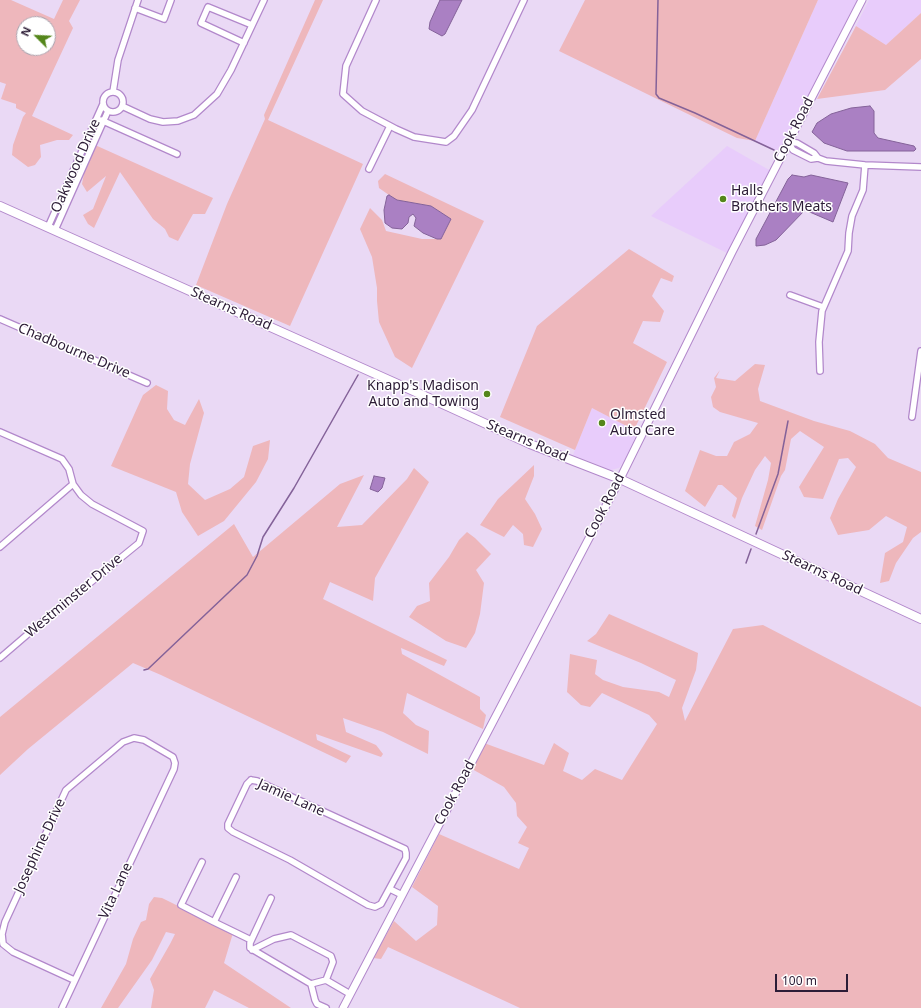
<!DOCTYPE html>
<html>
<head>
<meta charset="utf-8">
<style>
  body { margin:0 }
  #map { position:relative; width:921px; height:1008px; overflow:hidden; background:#ead9f5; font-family:"Noto Sans",sans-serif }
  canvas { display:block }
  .north { position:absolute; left:16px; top:16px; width:40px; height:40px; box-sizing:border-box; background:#fff; border:1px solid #aba4af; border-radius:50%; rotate:294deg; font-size:11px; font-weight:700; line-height:16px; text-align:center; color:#2c1c36 }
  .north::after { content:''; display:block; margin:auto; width:14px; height:18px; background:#54861b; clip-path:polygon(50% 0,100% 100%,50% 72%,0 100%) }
  .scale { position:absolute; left:775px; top:974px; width:73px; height:18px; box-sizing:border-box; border:2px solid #2c1c36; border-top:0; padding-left:5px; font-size:12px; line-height:14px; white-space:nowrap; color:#2c1c36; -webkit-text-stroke:3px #fff; paint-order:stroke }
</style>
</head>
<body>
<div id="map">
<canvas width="921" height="1008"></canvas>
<div class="north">N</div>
<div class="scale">100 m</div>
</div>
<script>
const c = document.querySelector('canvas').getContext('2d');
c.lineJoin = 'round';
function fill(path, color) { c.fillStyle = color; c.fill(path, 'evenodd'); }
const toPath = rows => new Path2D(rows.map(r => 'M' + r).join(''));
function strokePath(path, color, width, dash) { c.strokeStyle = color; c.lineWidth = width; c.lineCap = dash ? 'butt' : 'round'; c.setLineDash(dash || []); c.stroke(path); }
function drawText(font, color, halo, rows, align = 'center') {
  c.font = font + ' "Noto Sans",sans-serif'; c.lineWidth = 3; c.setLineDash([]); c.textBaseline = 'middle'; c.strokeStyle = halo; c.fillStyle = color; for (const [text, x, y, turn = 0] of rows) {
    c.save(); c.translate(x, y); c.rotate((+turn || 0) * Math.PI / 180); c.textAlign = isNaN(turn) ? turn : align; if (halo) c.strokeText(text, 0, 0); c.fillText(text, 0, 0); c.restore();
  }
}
const built = toPath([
  [818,0,858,0,779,151,774,150,755,141],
  [869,0,921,0,921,13,886,45,856,26],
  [727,146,771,171,729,254,651,216],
  [592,408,638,432,624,461,619,468,611,470,573,455]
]);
const green = toPath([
  [0,0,11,0,54,19,63,0,80,0,69,21,73,28,32,116,73,135,69,140,57,140,40,145,41,157,35,165,28,167,12,155,13,145,23,117,26,113,16,108,16,104,1,99,6,84,0,82],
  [24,24,48,24,48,48,24,48],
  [315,0,323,0,268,120,363,164,290,326,196,285,227,204,265,119,264,115],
  [585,0,818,0,755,141,737,138,559,51],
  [921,13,921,59,885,90,817,99,856,26,886,45],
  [95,145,213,198,205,214,193,214,178,241,169,237,165,229,153,219,120,172,94,228,88,224,83,215,93,209,106,176,87,192,82,184,85,168],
  [385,174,484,221,412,368,395,357,379,322,377,301,377,288,372,257,360,229,370,208,382,220,386,231,422,239,441,239,451,219,431,206,396,200,379,188,378,181],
  [629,249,674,276,672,282,661,278,652,296,664,311,660,322,643,321,633,343,667,362,634,430,592,408,575,450,500,417,537,326],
  [755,364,765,365,758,389,760,401,814,421,850,431,875,444,888,458,921,472,921,532,913,538,896,563,889,581,880,583,885,553,903,542,907,527,886,516,869,530,838,535,830,518,838,499,856,467,848,458,839,459,823,499,804,497,799,487,824,447,800,431,791,439,785,470,781,476,762,530,755,526,768,480,771,463,765,456,755,470,742,498,735,519,732,516,737,498,722,485,718,485,705,507,685,491,700,450,716,456,727,456,734,442,750,434,758,423,720,412,713,407,711,397,716,387,714,378,720,370,716,378,735,381],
  [156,385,168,391,167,409,174,420,185,425,199,399,204,413,190,464,188,484,205,500,230,489,244,477,253,446,270,440,268,459,256,482,224,521,198,536,182,512,176,492,111,466,143,395],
  [534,465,534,476,525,499,535,514,542,529,533,547,524,545,523,534,513,525,504,537,480,525,498,499],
  [414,468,429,482,375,578,373,601,330,582,323,599,447,660,444,666,401,648,402,654,480,697,480,709,486,715,483,729,407,693,403,713,416,725,429,731,428,754,383,732,343,718,346,732,376,745,383,754,381,757,316,734,317,740,351,756,346,763,161,675,133,663,28,749,0,775,0,717,234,524,253,557,340,484,364,475,337,527,362,525,407,479],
  [467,532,475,538,491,554,476,570,484,583,480,614,475,633,466,648,446,641,409,617,417,606,430,601,429,583,449,557,459,540],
  [609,614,698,653,696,670,682,708,685,721,733,629,763,625,921,707,921,1008,520,1008,388,947,381,959,373,958,394,921,416,941,437,925,438,906,412,887,439,834,519,869,529,848,518,843,527,827,517,816,516,803,504,787,472,769,484,743,544,765,554,743,569,753,563,771,582,780,595,769,622,780,657,724,649,715,602,693,590,707,581,705,567,692,570,654,597,660,595,674,603,680,623,687,659,692,669,697,676,680,641,663,587,641,596,634],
  [154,897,162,898,233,933,224,963,291,1008,249,1008,214,990,205,1008,151,1008,154,990,150,979,170,944,175,934,166,932,152,960,118,1008,101,1008,126,964,133,939,141,922,146,920,149,904]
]);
const water = toPath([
  [440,0,462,0,445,34,442,36,429,29,430,22,440,0],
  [870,106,874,111,874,133,878,138,914,146,916,149,914,151,847,151,824,143,812,132,817,123,831,114,851,108,870,106],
  [792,175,804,177,811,175,848,183,833,222,805,210,776,240,765,245,756,246,756,239,788,179,792,175],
  [389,195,397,200,431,206,451,219,441,239,437,239,423,233,414,226,416,218,413,214,409,217,408,223,402,229,392,228,385,223,384,210,387,196,389,195],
  [374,476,385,478,382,488,378,492,370,489,374,476]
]);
const stream = toPath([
  [658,0,656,94,659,98,695,113,774,150],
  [756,534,778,474,788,421],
  [746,563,751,549],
  [144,670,148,669,247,575,257,556,263,537,294,488,358,375]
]);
const minor = toPath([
  [376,0,346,66,343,94,362,111,396,129,414,137,446,142,454,136,472,110,524,0],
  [135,8,164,19,171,0],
  [244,43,201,23,208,7,252,25],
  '103 102a10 10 0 1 1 20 0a10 10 0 1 1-20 0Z',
  [113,92,118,60,138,0],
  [122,106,150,119,163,122,178,121,194,115,217,94,231,70,264,0],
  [101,120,177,154],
  [788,142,797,143,814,153,818,158,826,161,865,165,921,167],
  [788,142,793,150,811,159,818,158],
  [369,169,390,126],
  [48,227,103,104],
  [55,230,108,111],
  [790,295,823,307],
  [0,319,147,383],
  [820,371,819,342,822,311,848,251,849,233,852,216,863,190,865,165],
  [912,417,921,351],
  [0,432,62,459,69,469,73,484,81,495,92,504,143,531,139,543,42,622,0,658],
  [0,547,73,484],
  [251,780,257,781,405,849,406,853,406,858,381,904,375,907,368,905,290,860,233,832,228,828,228,824,247,784,251,780],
  [202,862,181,905,214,922],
  [236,877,214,922,251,940],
  [390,889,402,895],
  [271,898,250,943,250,948,311,984,315,1000,317,1004,326,1008],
  [252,950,274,939,291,935,331,956,333,962,326,980,350,994],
  [311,984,326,980],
  [62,1008,174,769,175,763,173,757,144,740,134,738,123,742,66,790,5,922,2,934,3,944,13,952,74,980]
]);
const tertiary = toPath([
  [343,1008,620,479,732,252,862,0]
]);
const secondary = toPath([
  [0,206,447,406,530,444,620,479,921,619]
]);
const markers = [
  [723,199,4,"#54861b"],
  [487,394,4,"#54861b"],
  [602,423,4,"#54861b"]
];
const streetNames = [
  ["Cook Road",794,130,-63],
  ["Oakwood Drive",76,166,-66],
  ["Stearns Road",231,309,24],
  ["Chadbourne Drive",74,351,23],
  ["Stearns Road",527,441,23],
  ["Cook Road",605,506,-63],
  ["Stearns Road",822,573,25],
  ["Westminster Drive",74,596,-40],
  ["Cook Road",455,793,-62],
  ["Jamie Lane",291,798,24],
  ["Josephine Drive",40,846,-65],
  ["Vita Lane",116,891,-65]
];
const poiNames = [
  ["Halls",731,191],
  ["Brothers Meats",731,207],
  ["Knapp's Madison",479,386,"right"],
  ["Auto and Towing",479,402,"right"],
  ["Olmsted",610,415],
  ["Auto Care",610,431]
];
fill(built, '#e8ccfb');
fill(green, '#eeb7bc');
fill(water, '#aa80c3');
strokePath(water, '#846299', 1);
strokePath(stream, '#846299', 1.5);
strokePath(minor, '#b288cb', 8);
strokePath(tertiary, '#b288cb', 9);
strokePath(secondary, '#b288cb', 10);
strokePath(minor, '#fff', 5.5);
strokePath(tertiary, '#fff', 7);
strokePath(secondary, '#fff', 8);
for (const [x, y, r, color] of markers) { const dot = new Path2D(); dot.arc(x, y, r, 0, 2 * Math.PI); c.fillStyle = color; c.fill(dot); strokePath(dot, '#fff', 1.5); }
drawText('14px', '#2c1c36', '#fff', streetNames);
drawText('14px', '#2c1c36', '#fff', poiNames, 'left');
</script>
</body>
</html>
